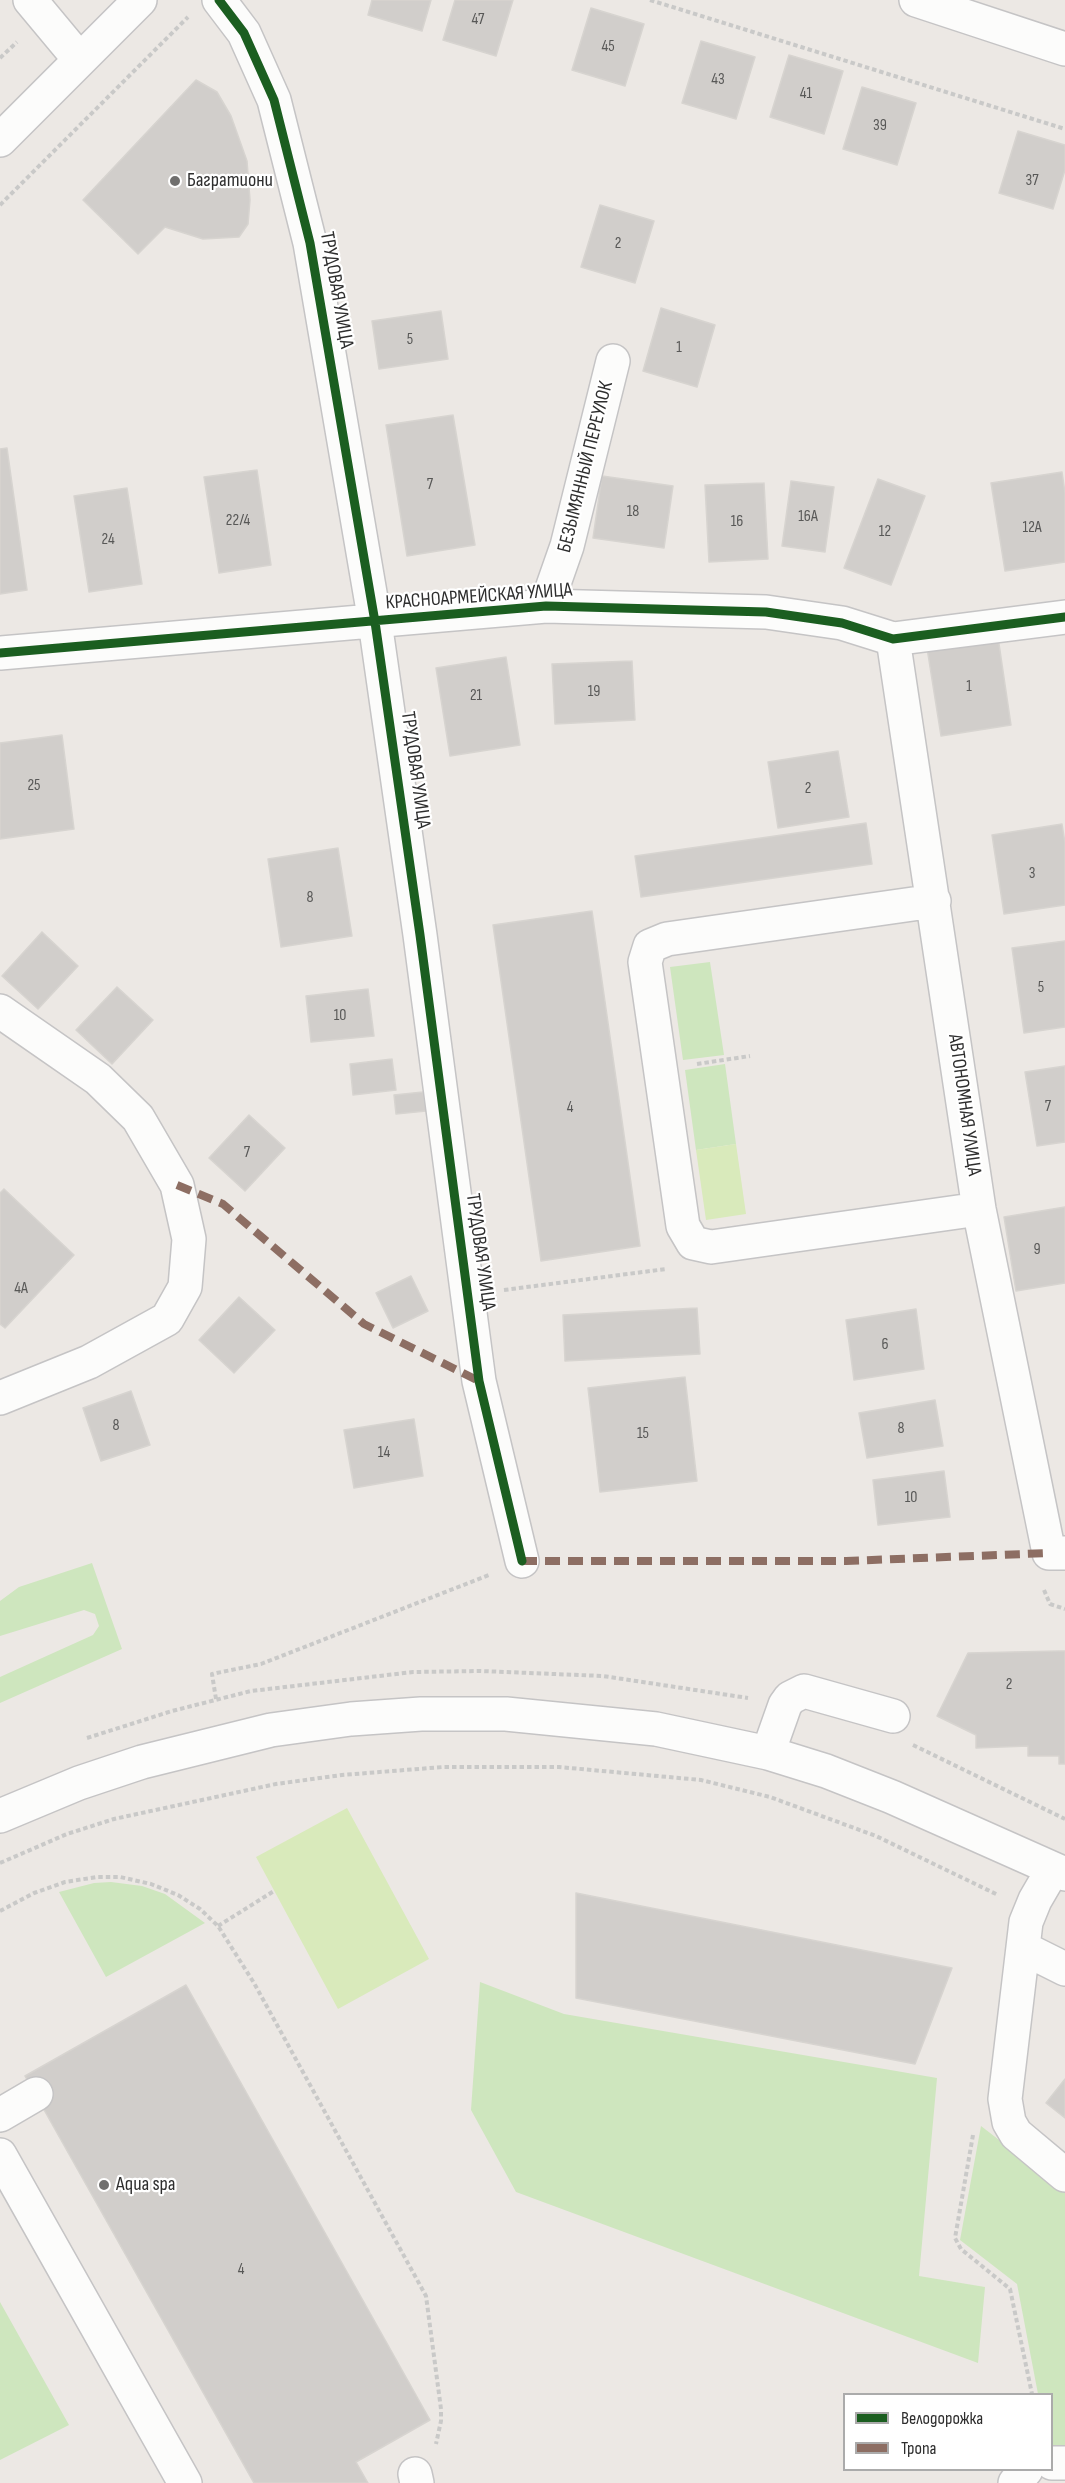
<!DOCTYPE html>
<html>
<head>
<meta charset="utf-8">
<style>
  body { margin:0 }
  #map { position:relative; width:1065px; height:2483px; overflow:hidden; background:#ece8e4; font-family:"Sofia Sans Condensed",sans-serif }
  canvas { display:block }
  .legend { position:absolute; left:843px; top:2393px; width:210px; height:78px; box-sizing:border-box; background:#fff; border:2px solid #ababab; margin:0; padding:8px 10px; list-style:none; font-size:18px; color:#2e2e2e }
  .legend li { display:flex; align-items:center; gap:12px; height:30px }
  .legend b { width:30px; border:2px solid #ababab }
</style>
</head>
<body>
<div id="map">
<canvas width="1065" height="2483"></canvas>
<ul class="legend">
<li><b style="height:8px;background:#1b5e20"></b>Велодорожка</li>
<li><b style="height:8px;background:#8d6e63"></b>Тропа</li>
</ul>
</div>
<script>
const c = document.querySelector('canvas').getContext('2d');
c.lineJoin = 'round';
function fill(path, color) { c.fillStyle = color; c.fill(path, 'evenodd'); }
const toPath = rows => new Path2D(rows.map(r => 'M' + r).join(''));
function strokePath(path, color, width, dash) { c.strokeStyle = color; c.lineWidth = width; c.lineCap = dash ? 'butt' : 'round'; c.setLineDash(dash || []); c.stroke(path); }
function drawText(font, color, halo, rows, align = 'center') {
  c.font = font + ' "Sofia Sans Condensed",sans-serif'; c.lineWidth = 4.5; c.setLineDash([]); c.textBaseline = 'middle'; c.strokeStyle = halo; c.fillStyle = color; for (const [text, x, y, turn = 0] of rows) {
    c.save(); c.translate(x, y); c.rotate((+turn || 0) * Math.PI / 180); c.textAlign = isNaN(turn) ? turn : align; if (halo) c.strokeText(text, 0, 0); c.fillText(text, 0, 0); c.restore();
  }
}
const green = toPath([
  [710,962,724,1055,683,1060,670,967],
  [725,1064,736,1144,696,1150,685,1070],
  [92,1563,122,1649,0,1703,0,1677,93,1635,99,1626,95,1614,84,1610,0,1636,0,1601,19,1587],
  [111,1882,142,1886,165,1894,205,1923,106,1977,59,1892,94,1883],
  [480,1982,564,2014,937,2078,919,2276,985,2287,978,2363,516,2192,471,2110],
  [981,2126,1065,2191,1065,2447,1052,2447,1052,2394,1038,2394,1017,2284,960,2240],
  [0,2302,69,2425,0,2460]
]);
const pitch = toPath([
  [736,1144,746,1214,706,1220,696,1150],
  [347,1808,429,1959,338,2009,256,1857]
]);
const building = toPath([
  [372,0,431,0,422,31,368,15,372,0],
  [455,0,513,0,496,56,443,40,455,0],
  [591,8,644,24,625,86,572,70,591,8],
  [701,41,755,57,736,119,682,103,701,41],
  [789,55,843,71,824,134,770,117,789,55],
  [196,80,217,92,231,116,247,161,250,200,248,224,239,237,203,239,165,227,138,254,83,200,196,80],
  [862,87,916,103,897,165,843,149,862,87],
  [1018,131,1065,145,1065,170,1053,209,999,193,1018,131],
  [600,205,654,221,635,283,581,267,600,205],
  [661,308,715,325,697,387,643,371,661,308],
  [441,311,448,359,379,369,372,321,441,311],
  [453,415,475,545,407,556,386,425,453,415],
  [7,448,27,590,0,594,0,449,7,448],
  [257,470,271,565,219,573,204,477,257,470],
  [1062,472,1065,493,1065,562,1005,571,991,483,1062,472],
  [602,476,673,486,664,548,593,538,602,476],
  [878,479,925,496,891,585,844,568,878,479],
  [791,481,834,487,825,552,782,546,791,481],
  [764,483,768,559,709,562,705,485,764,483],
  [127,488,142,584,89,592,74,496,127,488],
  [998,637,1011,725,941,736,927,648,998,637],
  [506,657,520,745,450,756,436,668,506,657],
  [632,661,635,720,555,724,552,664,632,661],
  [62,735,74,829,0,839,0,743,62,735],
  [838,751,849,817,778,828,768,762,838,751],
  [866,823,872,864,641,897,635,856,866,823],
  [1062,824,1065,843,1065,905,1004,914,992,835,1062,824],
  [338,848,352,936,281,947,268,859,338,848],
  [592,911,640,1246,541,1261,493,925,592,911],
  [42,932,78,966,38,1009,2,976,42,932],
  [1065,941,1065,1027,1024,1033,1012,948,1065,941],
  [117,987,153,1020,112,1064,76,1030,117,987],
  [368,989,374,1036,311,1042,306,996,368,989],
  [392,1059,396,1090,353,1095,350,1064,392,1059],
  [1065,1066,1065,1142,1037,1146,1025,1072,1065,1066],
  [423,1092,426,1111,396,1114,394,1095,423,1092],
  [249,1115,285,1148,245,1191,209,1158,249,1115],
  [4,1189,74,1255,5,1328,0,1324,0,1193,4,1189],
  [1065,1207,1065,1283,1016,1291,1004,1217,1065,1207],
  [411,1276,428,1311,393,1328,376,1293,411,1276],
  [239,1297,275,1330,234,1373,199,1340,239,1297],
  [697,1308,700,1354,565,1361,563,1315,697,1308],
  [916,1309,924,1369,854,1380,846,1320,916,1309],
  [685,1377,697,1481,600,1492,588,1388,685,1377],
  [131,1391,150,1445,101,1461,83,1408,131,1391],
  [935,1400,943,1446,867,1458,859,1413,935,1400],
  [414,1419,423,1476,354,1488,344,1430,414,1419],
  [944,1471,950,1517,878,1525,873,1480,944,1471],
  [1059,1651,1065,1651,1065,1764,1059,1764,1059,1756,1028,1756,1028,1746,976,1748,976,1735,937,1716,968,1653,1059,1651],
  [576,1893,952,1968,915,2064,576,1998,576,1893],
  [186,1985,430,2420,356,2462,368,2483,254,2483,25,2076,186,1985],
  [1065,2079,1065,2118,1046,2103,1065,2079]
]);
const path = toPath([
  [650,0,1065,129],
  [0,58,17,42],
  [0,205,188,17],
  [697,1064,750,1056],
  [504,1290,666,1269],
  [1044,1590,1050,1604,1065,1609],
  [216,1699,212,1674,261,1664,489,1575],
  [87,1738,172,1711,251,1691,413,1672,481,1671,603,1676,748,1698],
  [913,1745,1065,1819],
  [0,1863,67,1834,114,1819,276,1784,342,1775,443,1767,559,1767,701,1780,770,1797,876,1836,998,1895],
  [0,1911,34,1893,65,1882,97,1877,120,1877,151,1884,178,1895,200,1909,218,1926,254,1983,426,2296,441,2409,441,2421,436,2444],
  [218,1926,274,1891],
  [973,2135,955,2238,961,2249,1010,2289,1032,2394]
]);
const minor = toPath([
  [30,0,80,60],
  [219,0,244,33,274,100,310,243,375,622,420,935,479,1381,522,1561],
  [916,0,1065,49],
  [0,140,140,0],
  [546,606,567,546,613,361],
  [893,639,979,1209,1049,1553,1065,1553],
  [0,653,546,606,766,612,842,623,893,639,1065,617],
  [934,901,667,939,650,946,645,962,683,1226,693,1243,711,1247,979,1209],
  [0,1011,98,1079,138,1118,177,1185,189,1239,185,1287,167,1319,89,1362,0,1398],
  [768,1753,785,1705,790,1698,804,1691,893,1716],
  [0,1816,79,1783,142,1762,271,1730,351,1719,421,1714,506,1714,656,1729,768,1753,826,1771,892,1797,1065,1874],
  [1053,1869,1035,1900,1026,1922,1005,2099,1009,2122,1016,2134,1065,2175],
  [1023,1948,1065,1969],
  [0,2115,36,2094],
  [0,2155,185,2483],
  [1052,2463,1065,2463],
  [415,2474,417,2483],
  [1015,2483,1026,2470]
]);
const quiet = toPath([
  [177,1185,223,1204,364,1324,479,1381],
  [522,1561,846,1561,1049,1553]
]);
const cycleway = toPath([
  [219,0,244,33,274,100,310,243,375,622,420,935,479,1381,522,1561],
  [0,653,546,606,766,612,842,623,893,639,1065,617]
]);
const markers = [
  [175,181,6,"#706f6e"],
  [104,2185,6,"#706f6e"]
];
const numberNames = [
  ["47",478,20],
  ["45",608,47],
  ["43",718,80],
  ["41",806,94],
  ["39",880,126],
  ["37",1032,181],
  ["2",618,244],
  ["5",410,340],
  ["1",679,348],
  ["7",430,485],
  ["18",633,512],
  ["16А",808,517],
  ["22/4",238,521],
  ["16",737,522],
  ["12А",1032,528],
  ["12",885,532],
  ["24",108,540],
  ["1",969,687],
  ["19",594,692],
  ["21",476,696],
  ["25",34,786],
  ["2",808,789],
  ["3",1032,874],
  ["8",310,898],
  ["5",1041,988],
  ["10",340,1016],
  ["7",1048,1107],
  ["4",570,1108],
  ["7",247,1153],
  ["9",1037,1250],
  ["4А",21,1289],
  ["6",885,1345],
  ["8",116,1426],
  ["8",901,1429],
  ["15",643,1434],
  ["14",384,1453],
  ["10",911,1498],
  ["2",1009,1685],
  ["4",241,2270]
];
const poiNames = [
  ["Багратиони",187,181],
  ["Aqua spa",116,2185]
];
const streetNames = [
  ["ТРУДОВАЯ УЛИЦА",336,290,80],
  ["БЕЗЫМЯННЫЙ ПЕРЕУЛОК",586,467,-76],
  ["КРАСНОАРМЕЙСКАЯ УЛИЦА",479,597,-4],
  ["ТРУДОВАЯ УЛИЦА",415,770,82],
  ["АВТОНОМНАЯ УЛИЦА",964,1105,82],
  ["ТРУДОВАЯ УЛИЦА",480,1252,82]
];
fill(green, '#cee6be');
fill(pitch, '#d9eabb');
fill(building, '#d1cecb');
strokePath(building, '#d7d4d0', 1.5);
strokePath(minor, '#c5c4c5', 36);
strokePath(path, '#c9c9c8', 4, [4.5, 3]);
strokePath(minor, '#fcfcfb', 33);
strokePath(quiet, '#8d6e63', 8, [15, 8]);
strokePath(cycleway, '#1b5e20', 9);
for (const [x, y, r, color] of markers) { const dot = new Path2D(); dot.arc(x, y, r, 0, 2 * Math.PI); c.fillStyle = color; c.fill(dot); strokePath(dot, '#fff', 2); }
drawText('16px', '#585857', null, numberNames);
drawText('20px', '#2e2e2e', '#fff', poiNames, 'left');
drawText('20px', '#2e2e2e', '#fff', streetNames);
</script>
</body>
</html>
